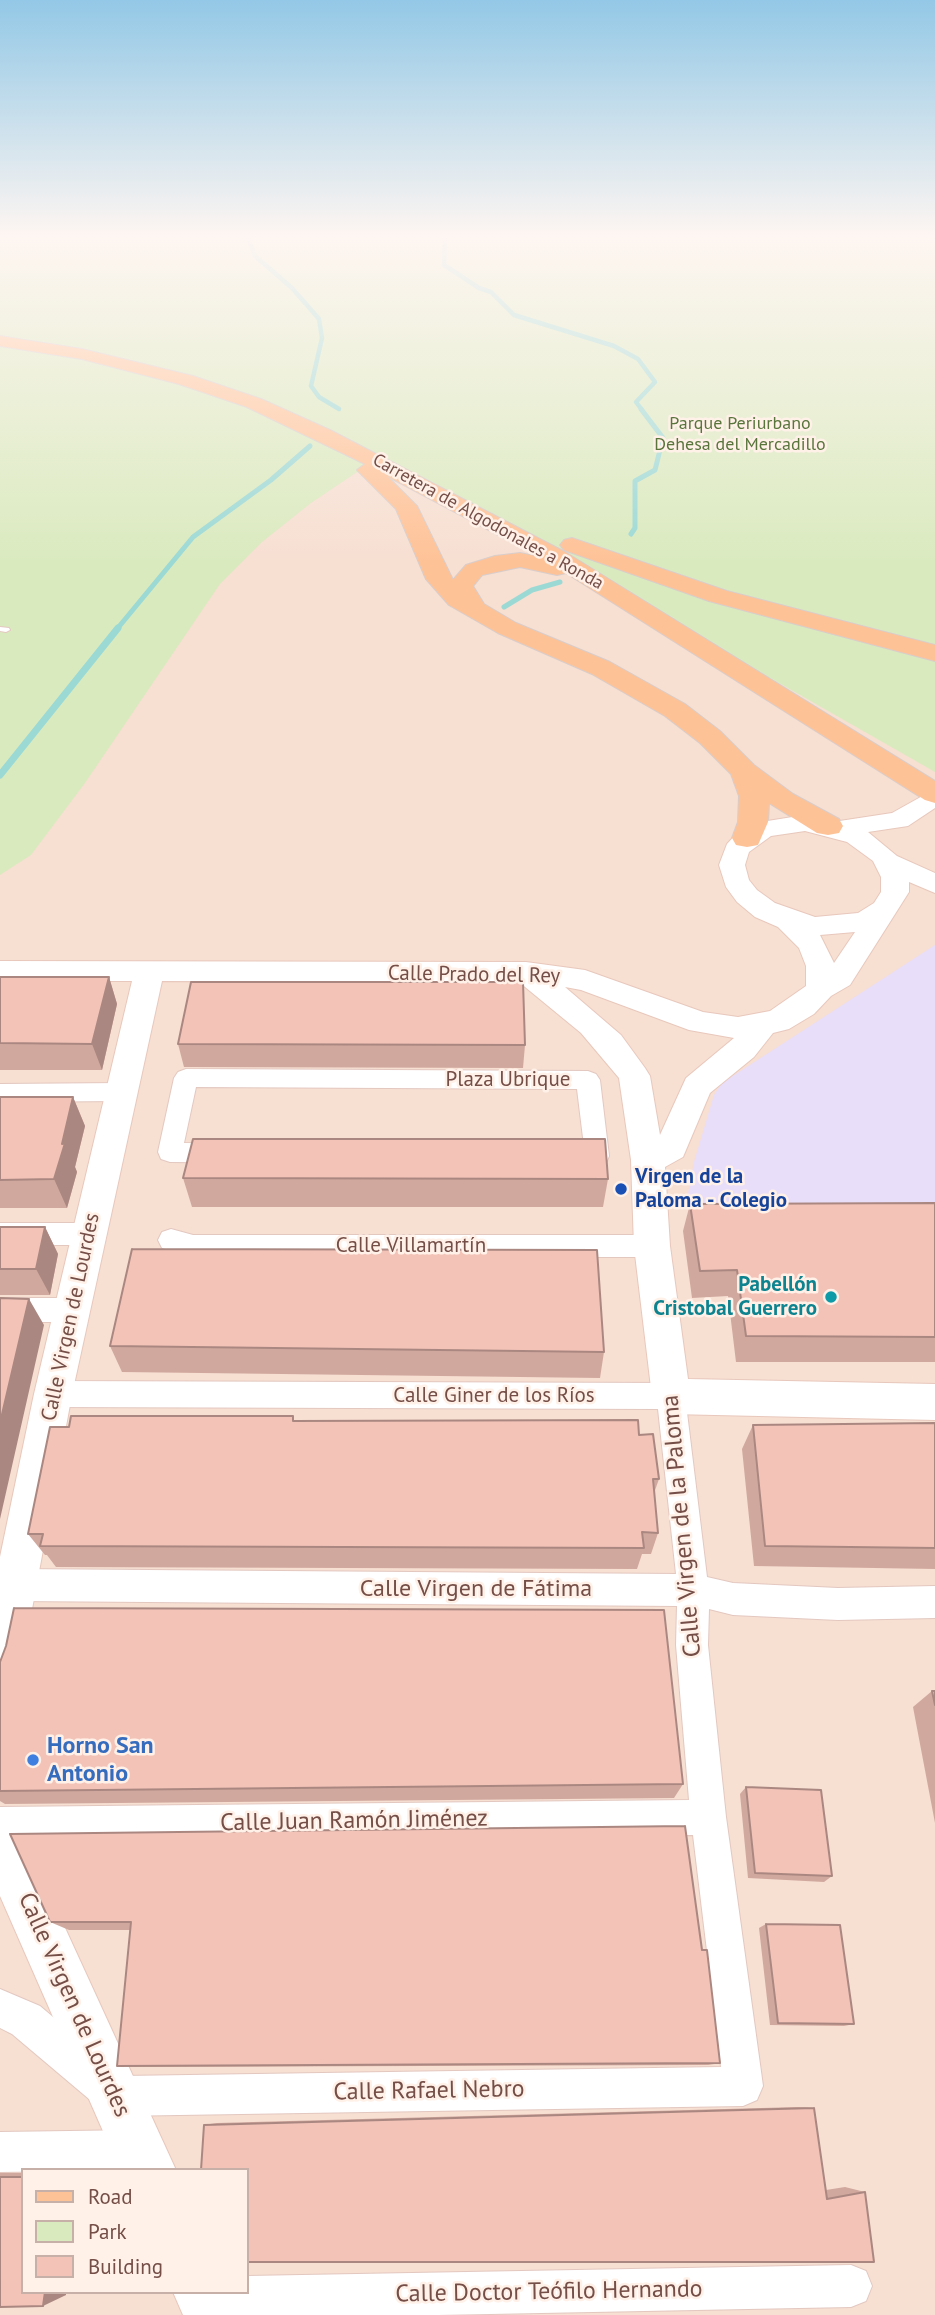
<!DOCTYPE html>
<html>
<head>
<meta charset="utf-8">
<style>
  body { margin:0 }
  #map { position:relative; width:935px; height:2315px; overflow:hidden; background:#fdece1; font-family:"PT Sans",sans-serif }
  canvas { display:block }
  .legend { position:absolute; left:21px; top:2168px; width:228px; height:126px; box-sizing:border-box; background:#fff1e8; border:2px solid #c7b0a8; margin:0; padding:9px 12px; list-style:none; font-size:21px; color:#744e47 }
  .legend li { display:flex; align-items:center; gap:14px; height:35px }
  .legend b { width:35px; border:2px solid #c7b0a8 }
</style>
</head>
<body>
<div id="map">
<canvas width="935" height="2315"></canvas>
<ul class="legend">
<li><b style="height:9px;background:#fec297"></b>Road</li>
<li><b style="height:19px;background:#daeabf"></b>Park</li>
<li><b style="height:19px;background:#f3c3b8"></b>Building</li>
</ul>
</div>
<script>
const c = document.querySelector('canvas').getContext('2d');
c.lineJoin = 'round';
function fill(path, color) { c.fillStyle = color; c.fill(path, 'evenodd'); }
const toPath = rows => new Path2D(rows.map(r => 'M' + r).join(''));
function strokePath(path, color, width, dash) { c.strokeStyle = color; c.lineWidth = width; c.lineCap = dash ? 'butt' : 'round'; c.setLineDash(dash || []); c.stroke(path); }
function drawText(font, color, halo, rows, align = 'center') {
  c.font = font + ' "PT Sans",sans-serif'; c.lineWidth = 5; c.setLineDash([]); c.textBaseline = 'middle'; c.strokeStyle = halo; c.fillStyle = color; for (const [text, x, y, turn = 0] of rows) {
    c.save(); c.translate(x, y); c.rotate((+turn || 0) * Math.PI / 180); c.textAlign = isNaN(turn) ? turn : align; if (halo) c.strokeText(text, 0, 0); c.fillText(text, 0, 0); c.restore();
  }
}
const residential = toPath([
  [324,434,935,573,935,2315,0,2315,0,821],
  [23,2170,247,2170,247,2292,23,2292]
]);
const education = toPath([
  [935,945,935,1231,695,1219,686,1204,694,1162,714,1095,722,1083]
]);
const green = toPath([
  [0,238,935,238,935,772,381,456,311,503,262,542,220,584,85,783,31,855,0,875]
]);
const streamFar2 = toPath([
  [248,238,255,256,292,288,319,319,322,338,311,386,319,397,339,409],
  [445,238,444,265,479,288,491,292,514,315,614,346,638,359,655,382,636,402,642,410]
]);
const streamFar1 = toPath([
  [631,534,635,528,635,481,655,470,663,438,641,409],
  [504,607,532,590,560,582],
  [117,629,193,537,271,480,310,446]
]);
const stream = toPath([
  [0,775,118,628]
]);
const lane = toPath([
  [0,627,9,628,10,630,6,632,0,631,0,627]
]);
const street = toPath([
  [186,1069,588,1071,596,1074,600,1080,609,1156,606,1163,597,1166,170,1162,161,1159,158,1152,174,1078,178,1072,186,1069],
  [196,1087,577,1089,584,1146,184,1143,196,1087],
  [120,1083,128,1086,132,1092,128,1098,120,1101,0,1102,0,1084,120,1083],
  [0,1223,88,1223,97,1226,101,1234,97,1242,88,1245,0,1245,0,1223],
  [171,1229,193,1235,652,1235,661,1238,665,1246,661,1254,652,1257,193,1257,162,1248,158,1240,162,1232,171,1229],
  [0,1298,74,1298,84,1302,87,1310,84,1318,74,1322,0,1322,0,1298],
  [53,1381,671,1383,681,1387,685,1396,707,1577,733,1583,838,1588,935,1586,935,1618,838,1620,733,1615,709,1609,708,1645,726,1817,763,2086,757,2100,743,2106,116,2116,102,2110,12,2034,0,2028,0,1989,40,2006,123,2076,721,2067,693,1835,0,1843,0,1807,689,1800,676,1645,677,1606,15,1601,4,1596,0,1587,4,1574,15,1569,676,1574,658,1409,53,1407,43,1403,39,1394,43,1385,53,1381],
  [139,2130,153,2136,159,2150,153,2164,140,2170,0,2172,0,2132,139,2130],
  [851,2265,866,2271,872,2286,866,2301,851,2307,438,2315,193,2315,189,2313,183,2298,185,2292,247,2292,247,2276,851,2265]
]);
const secondary = toPath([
  [935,789,935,808,908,826,868,832,897,856,935,873,935,893,909,882,909,892,850,985,831,996,814,1014,789,1029,773,1033,754,1057,710,1093,683,1157,665,1167,670,1246,688,1379,935,1384,935,1420,671,1414,657,1408,652,1396,634,1246,631,1160,619,1078,581,1033,519,982,162,981,72,1394,22,1663,16,1679,0,1685,0,1557,34,1394,132,981,0,981,0,961,526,962,585,970,703,1012,738,1017,770,1011,806,986,806,966,799,948,778,927,755,917,737,902,726,887,719,865,727,844,738,832,755,823,805,815,833,822,892,813,935,789],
  [805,831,847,842,873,861,881,877,881,892,874,903,858,913,815,917,775,903,757,890,749,880,745,865,749,852,771,836,805,831],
  [855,932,834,963,820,935,855,932],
  [565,987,581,990,689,1030,734,1038,686,1078,660,1135,650,1076,645,1068,621,1035,565,987],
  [0,1816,17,1823,176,2170,120,2170,0,1896,0,1816],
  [173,2292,232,2292,241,2315,183,2315,173,2292]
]);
const primary = toPath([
  [0,336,82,349,193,376,261,399,330,430,565,552,935,781,935,803,925,800,566,573,557,575,520,567,482,575,473,586,484,604,516,623,610,662,685,704,720,731,754,765,793,794,839,819,843,826,839,833,828,835,817,833,769,803,768,822,758,845,747,847,736,845,732,838,738,822,739,796,731,774,700,743,665,716,592,674,498,633,449,605,426,579,396,509,357,470,365,464,247,407,179,384,82,359,0,346,0,336],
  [387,476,540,557,520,553,495,556,466,565,453,580,417,506,387,476],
  [572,538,727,591,935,645,935,661,709,601,564,550,560,545,564,540,572,538]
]);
const wall = toPath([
  [0,977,109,977,117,1004,102,1070,0,1070],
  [178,1044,525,1045,523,1068,184,1067],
  [0,1097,73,1097,85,1126,75,1167,77,1172,67,1208,0,1208],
  [183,1178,608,1179,603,1207,192,1207],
  [935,1203,935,1362,736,1362,728,1296,692,1298,683,1231,690,1204],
  [0,1227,45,1227,58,1254,50,1295,0,1295],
  [110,1346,604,1352,600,1378,122,1372],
  [293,1416,294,1421,639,1435,659,1479,654,1493,658,1533,651,1554,642,1554,637,1569,56,1567,47,1555,45,1555,28,1534,69,1427],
  [935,1423,935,1569,754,1566,742,1449,753,1425],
  [0,1662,683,1784,674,1798,5,1804,0,1801],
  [932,1691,935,1691,935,1823,913,1707],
  [746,1787,832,1876,824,1882,748,1878,740,1794],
  [685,1826,702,1950,720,2063,708,2065,134,2067,117,2066,130,1930,69,1930,50,1922],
  [766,1924,854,2024,844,2026,770,2025,759,1928],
  [798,2107,814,2108,826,2190,845,2187,865,2192,874,2262,204,2125,217,2123],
  [0,2173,23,2173,23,2292,66,2295,0,2307]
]);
const shadedWall = toPath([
  [109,977,117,1004,102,1070,92,1044],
  [73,1097,85,1126,75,1167,77,1172,67,1208,54,1179],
  [45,1227,58,1254,50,1295,36,1269],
  [29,1299,44,1325,0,1519,0,1423],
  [45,2292,66,2292,66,2295,43,2306]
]);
const building = toPath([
  [0,977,109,977,92,1044,0,1043,0,977],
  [191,982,523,982,525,1045,178,1044,191,982],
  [0,1097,73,1097,62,1144,65,1143,54,1179,0,1180,0,1097],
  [193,1139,605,1139,608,1179,183,1178,193,1139],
  [935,1203,935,1337,746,1336,737,1270,700,1271,690,1204,935,1203],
  [0,1227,45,1227,36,1269,0,1269,0,1227],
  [132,1249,597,1250,604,1352,110,1346,132,1249],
  [0,1298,29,1299,0,1423,0,1298],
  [71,1416,293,1416,293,1421,638,1420,639,1435,653,1434,659,1479,653,1479,658,1533,642,1532,644,1548,40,1546,43,1534,28,1534,50,1427,69,1427,71,1416],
  [935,1423,935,1548,765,1546,753,1425,935,1423],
  [14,1608,664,1610,683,1784,0,1791,0,1662,6,1646,14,1608],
  [932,1691,935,1691,935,1705,932,1691],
  [746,1787,821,1790,832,1876,755,1873,746,1787],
  [685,1826,702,1950,707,1950,720,2063,117,2066,131,1922,50,1922,10,1834,685,1826],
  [766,1924,840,1925,854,2024,778,2023,766,1924],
  [814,2108,827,2199,865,2192,874,2262,247,2262,247,2170,201,2170,204,2125,814,2108],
  [0,2177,23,2177,23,2292,45,2292,43,2306,0,2307,0,2177]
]);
const markers = [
  [621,1189,7,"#1a4fb4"],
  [831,1297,7,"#0f9aa8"],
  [33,1760,7,"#3f7fe0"]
];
const farParknames = [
  ["Parque Periurbano",740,424],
  ["Dehesa del Mercadillo",740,445]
];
const farStreetnames = [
  ["Carretera de Algodonales a Ronda",488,522,29]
];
const streetNames = [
  ["Calle Prado del Rey",474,975,1],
  ["Plaza Ubrique",508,1080],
  ["Calle Villamartín",411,1246],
  ["Calle Virgen de Lourdes",71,1317,-78],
  ["Calle Giner de los Ríos",494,1396]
];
const transitNames = [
  ["Virgen de la",635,1177],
  ["Paloma - Colegio",635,1201]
];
const cultureNames = [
  ["Pabellón",817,1285],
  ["Cristobal Guerrero",817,1309]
];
const nearStreetnames = [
  ["Calle Virgen de la Paloma",682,1526,-95],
  ["Calle Virgen de Fátima",476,1589],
  ["Calle Juan Ramón Jiménez",354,1821,-1],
  ["Calle Virgen de Lourdes",74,2005,66],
  ["Calle Rafael Nebro",429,2091,-1],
  ["Calle Doctor Teófilo Hernando",549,2292,-1]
];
const nearShopnames = [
  ["Horno San",47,1746],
  ["Antonio",47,1774]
];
fill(residential, '#f7dfd2');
fill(education, '#e9def9');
fill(green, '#daeabf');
strokePath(streamFar2, '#9bd9d5', 4.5);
strokePath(streamFar1, '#9bd9d5', 5);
strokePath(stream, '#9bd9d5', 7);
strokePath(lane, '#e3c8c0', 2);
strokePath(street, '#e3c8c0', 2);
strokePath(secondary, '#e8c8bc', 2);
strokePath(primary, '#d8cdcb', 2);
fill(lane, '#fff');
fill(street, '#fff');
fill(secondary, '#fff');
fill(primary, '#fec297');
fill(wall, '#d1a89e');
fill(shadedWall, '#aa8881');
fill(building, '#f3c3b8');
strokePath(building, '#aa8881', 2);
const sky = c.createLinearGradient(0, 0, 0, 563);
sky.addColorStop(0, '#93c8e6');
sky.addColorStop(0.42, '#fef6f2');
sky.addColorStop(1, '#fef6f200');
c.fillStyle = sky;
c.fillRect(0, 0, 935, 563);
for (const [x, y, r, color] of markers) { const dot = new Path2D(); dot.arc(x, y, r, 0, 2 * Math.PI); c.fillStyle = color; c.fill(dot); strokePath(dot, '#fff1e8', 2.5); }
drawText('18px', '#59753c', '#fff1e8', farParknames);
drawText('18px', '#744e47', '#fff1e8', farStreetnames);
drawText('21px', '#744e47', '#fff1e8', streetNames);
drawText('bold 21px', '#164399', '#fff1e8', transitNames, 'left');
drawText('bold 21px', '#0d838f', '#fff1e8', cultureNames, 'right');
drawText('24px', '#744e47', '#fff1e8', nearStreetnames);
drawText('bold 24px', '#366cbe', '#fff1e8', nearShopnames, 'left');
</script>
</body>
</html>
